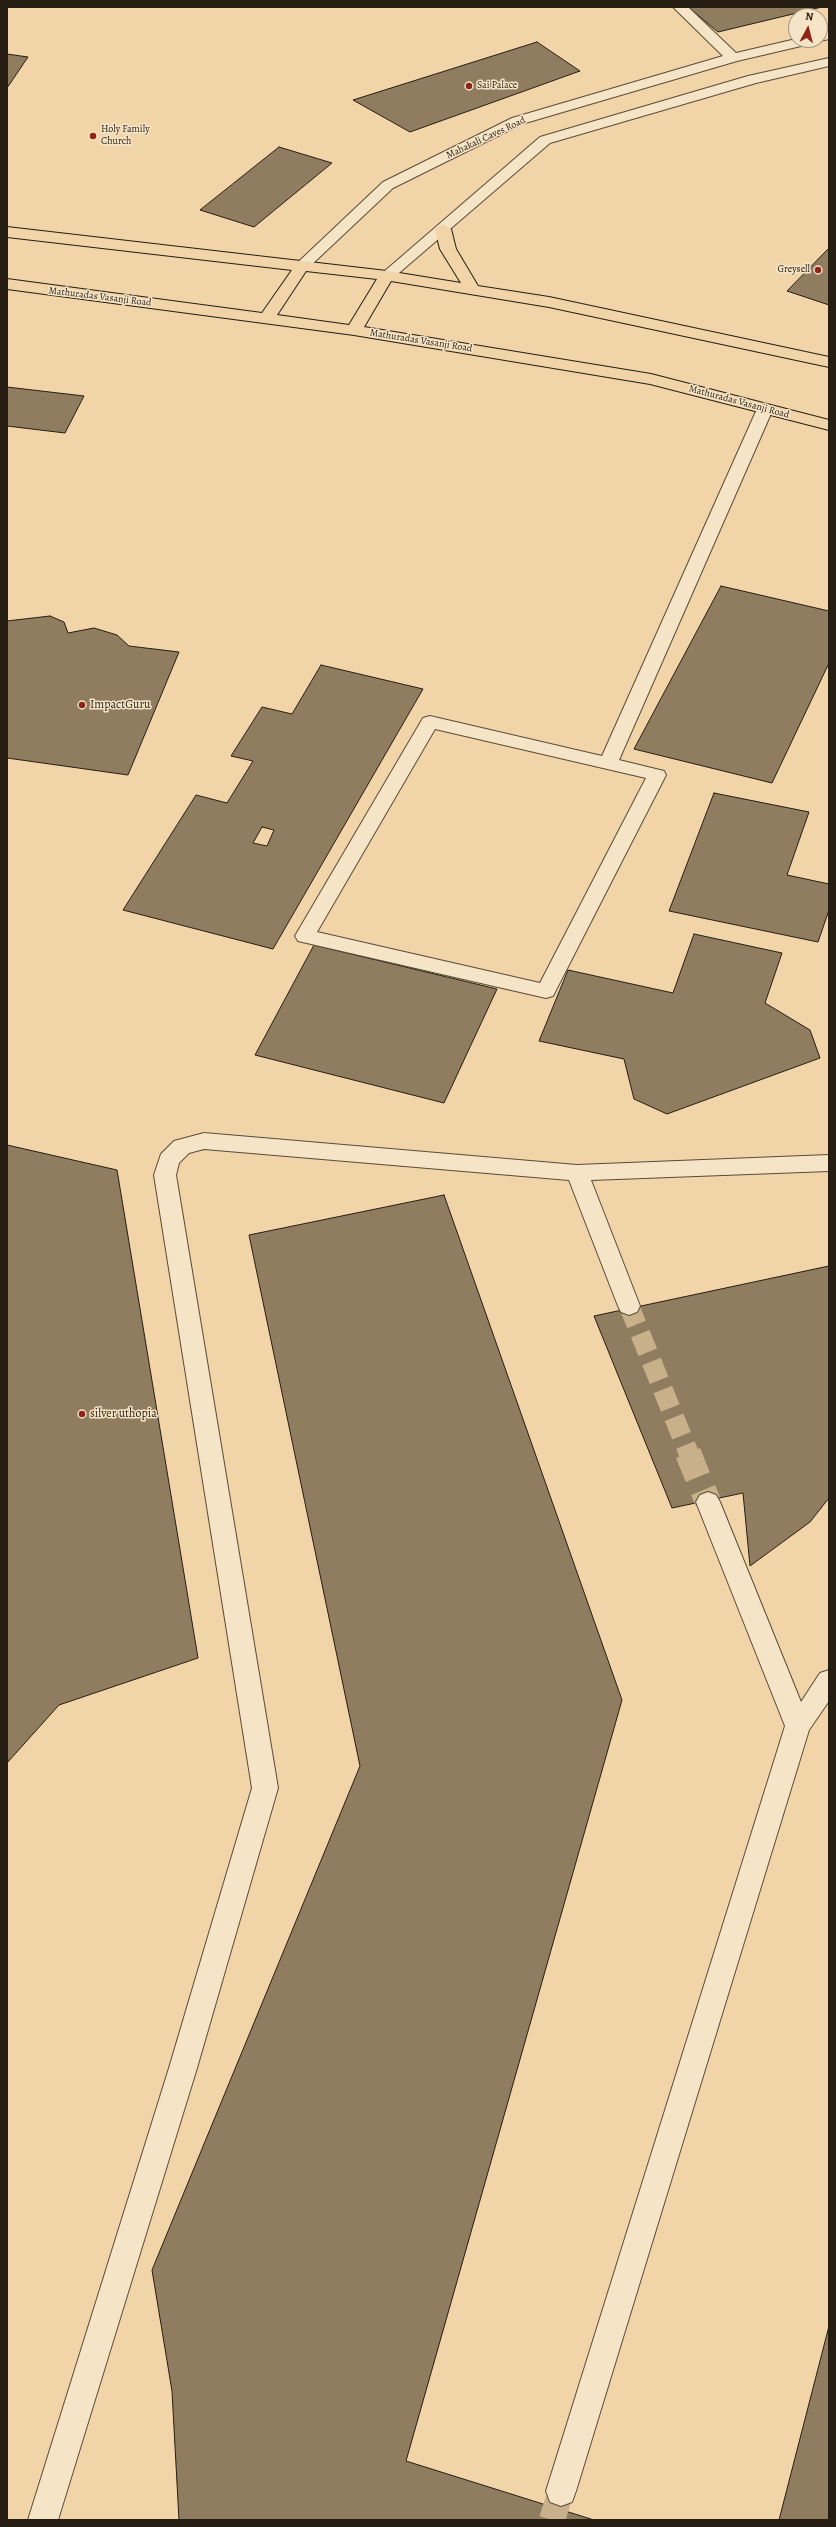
<!DOCTYPE html>
<html>
<head>
<meta charset="utf-8">
<style>
  body { margin:0 }
  #map { position:relative; width:836px; height:2527px; overflow:hidden; background:#f1d5a8; font-family:Alegreya,serif }
  canvas { display:block }
  .frame { position:absolute; inset:0; border:8px solid #261d13; pointer-events:none }
  .north { position:absolute; left:788px; top:8px; width:40px; height:40px; box-sizing:border-box; background:#f6e4c6; border:1px solid #a3947e; border-radius:50%; rotate:7deg; font-size:11px; font-weight:700; line-height:16px; text-align:center; color:#261d13 }
  .north::after { content:''; display:block; margin:auto; width:14px; height:18px; background:#8f2418; clip-path:polygon(50% 0,100% 100%,50% 72%,0 100%) }
</style>
</head>
<body>
<div id="map">
<canvas width="836" height="2527"></canvas>
<div class="frame"></div>
<div class="north">N</div>
</div>
<script>
const c = document.querySelector('canvas').getContext('2d');
c.lineJoin = 'round';
function fill(path, color) { c.fillStyle = color; c.fill(path, 'evenodd'); }
const toPath = rows => new Path2D(rows.map(r => 'M' + r).join(''));
function strokePath(path, color, width, dash) { c.strokeStyle = color; c.lineWidth = width; c.lineCap = dash ? 'butt' : 'round'; c.setLineDash(dash || []); c.stroke(path); }
function drawText(font, color, halo, rows, align = 'center') {
  c.font = font + ' Alegreya,serif'; c.lineWidth = 3; c.setLineDash([]); c.textBaseline = 'middle'; c.strokeStyle = halo; c.fillStyle = color; for (const [text, x, y, turn = 0] of rows) {
    c.save(); c.translate(x, y); c.rotate((+turn || 0) * Math.PI / 180); c.textAlign = isNaN(turn) ? turn : align; if (halo) c.strokeText(text, 0, 0); c.fillText(text, 0, 0); c.restore();
  }
}
const building = toPath([
  [688,7,822,7,718,32,688,7],
  [537,42,580,71,410,132,353,100,537,42],
  [7,54,28,57,7,88,7,54],
  [279,147,332,163,254,227,200,210,279,147],
  [829,248,829,305,787,291,829,248],
  [7,387,84,396,65,433,7,426,7,387],
  [721,586,829,611,829,663,772,783,634,749,721,586],
  [50,616,64,622,68,633,94,628,117,635,129,646,179,652,128,775,7,758,7,621,50,616],
  [321,665,423,689,273,949,123,910,196,795,227,803,253,761,231,756,262,707,292,714,321,665],
  [262,827,274,830,267,846,253,843,262,827],
  [714,793,809,812,787,875,829,884,829,910,818,942,669,911,714,793],
  [694,934,782,953,765,1003,810,1030,820,1058,667,1114,634,1099,624,1059,539,1041,568,970,673,993,694,934],
  [314,945,497,989,444,1103,255,1055,314,945],
  [7,1145,117,1170,198,1658,59,1705,7,1763,7,1145],
  [444,1195,622,1700,406,2461,594,2520,179,2520,172,2391,152,2270,360,1766,249,1235,444,1195],
  [829,1266,829,1498,810,1522,750,1566,743,1493,672,1508,594,1316,829,1266],
  [829,2326,829,2520,779,2520,829,2326]
]);
const minorTunnelFar1 = toPath([
  [629,1306,689,1454]
]);
const minorTunnel = toPath([
  [688,1453,708,1502],
  [552,2520,561,2491]
]);
const minor = toPath([
  [673,7,688,7,736,53,796,39,820,40,820,33,829,31,829,39,820,41,816,40,814,43,737,61,522,124,393,188,307,269,297,269,294,266,383,182,512,118,723,56,673,7],
  [829,58,829,66,756,83,550,143,392,279,387,281,379,276,540,137,748,76,829,58],
  [765,404,773,409,619,760,664,771,666,775,553,996,546,998,298,941,295,936,423,718,430,716,602,756,757,409,765,404],
  [435,729,646,778,540,983,317,932,435,729],
  [204,1133,577,1165,829,1155,829,1171,591,1180,640,1306,637,1312,629,1315,621,1312,618,1306,569,1180,204,1149,189,1153,179,1163,176,1175,278,1788,197,2068,58,2520,28,2520,169,2068,252,1788,154,1175,161,1154,174,1141,204,1133],
  [708,1492,716,1495,720,1502,801,1702,820,1673,829,1670,829,1701,809,1730,576,2491,572,2502,561,2506,550,2502,546,2491,785,1726,696,1502,700,1495,708,1492]
]);
const major = toPath([
  [443,224,451,229,456,249,478,286,549,297,829,357,829,367,549,307,391,281,364,327,651,374,829,420,829,430,650,384,354,335,7,289,7,279,262,313,292,270,7,237,7,227,387,271,461,283,440,249,435,229,443,224],
  [306,271,377,279,349,325,277,315,306,271]
]);
const markers = [
  [469,86,4,"#8f2418"],
  [93,136,4,"#8f2418"],
  [818,270,4,"#8f2418"],
  [82,705,4,"#8f2418"],
  [82,1414,4,"#8f2418"]
];
const farPoinames = [
  ["Sai Palace",477,86],
  ["Holy Family",101,130],
  ["Church",101,142],
  ["Greysell",810,270,"right"]
];
const farStreetnames = [
  ["Mahakali Caves Road",486,138,-25],
  ["Mathuradas Vasanji Road",100,297,7],
  ["Mathuradas Vasanji Road",421,341,9],
  ["Mathuradas Vasanji Road",739,402,15]
];
const poiNames = [
  ["ImpactGuru",90,705],
  ["silver uthopia",90,1414]
];
fill(building, '#907d60');
strokePath(building, '#261d13', 1);
strokePath(minorTunnelFar1, '#c8b08a', 20, [20, 10]);
strokePath(minorTunnel, '#c8b08a', 26, [26, 14]);
strokePath(minor, '#594b38', 2);
strokePath(major, '#261d13', 2);
fill(minor, '#f6e4c6');
fill(major, '#f1d5a8');
for (const [x, y, r, color] of markers) { const dot = new Path2D(); dot.arc(x, y, r, 0, 2 * Math.PI); c.fillStyle = color; c.fill(dot); strokePath(dot, '#f6e4c6', 1.5); }
drawText('10px', '#261d13', '#f6e4c6', farPoinames, 'left');
drawText('10px', '#261d13', '#f6e4c6', farStreetnames);
drawText('12px', '#261d13', '#f6e4c6', poiNames, 'left');
</script>
</body>
</html>
